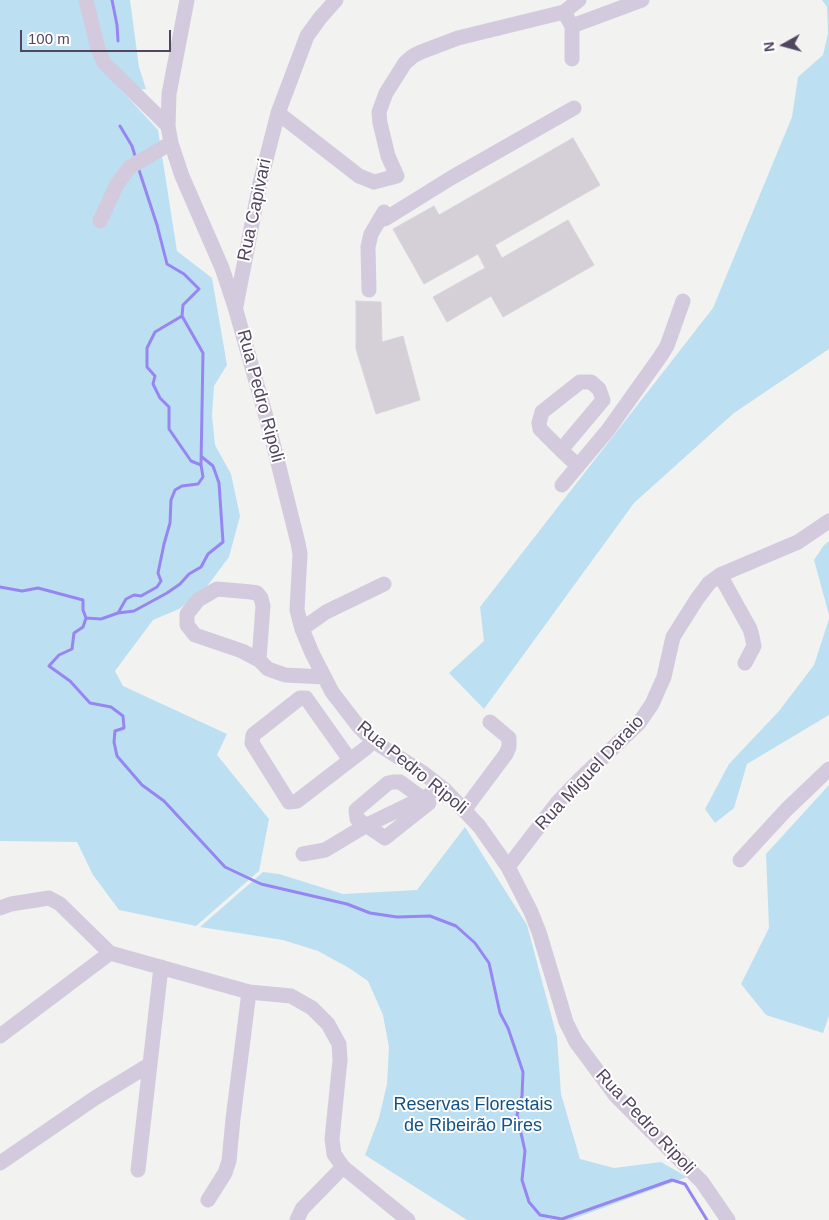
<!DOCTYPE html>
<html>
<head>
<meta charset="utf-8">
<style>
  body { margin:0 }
  #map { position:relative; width:829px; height:1220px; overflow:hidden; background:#f2f2f0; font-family:Helvetica,sans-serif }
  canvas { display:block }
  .north { position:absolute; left:759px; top:20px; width:50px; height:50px; -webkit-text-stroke:4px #fff; paint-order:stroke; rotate:263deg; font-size:14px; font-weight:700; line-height:20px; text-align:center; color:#51465f }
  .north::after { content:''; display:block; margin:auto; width:18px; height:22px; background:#51465f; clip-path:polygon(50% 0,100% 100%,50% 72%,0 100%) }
  .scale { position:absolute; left:20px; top:30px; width:151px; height:22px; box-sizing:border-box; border:2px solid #51465f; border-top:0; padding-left:6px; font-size:15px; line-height:18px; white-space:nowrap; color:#51465f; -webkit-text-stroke:4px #fff; paint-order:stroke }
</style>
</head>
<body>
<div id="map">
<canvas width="829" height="1220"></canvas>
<div class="north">N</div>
<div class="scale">100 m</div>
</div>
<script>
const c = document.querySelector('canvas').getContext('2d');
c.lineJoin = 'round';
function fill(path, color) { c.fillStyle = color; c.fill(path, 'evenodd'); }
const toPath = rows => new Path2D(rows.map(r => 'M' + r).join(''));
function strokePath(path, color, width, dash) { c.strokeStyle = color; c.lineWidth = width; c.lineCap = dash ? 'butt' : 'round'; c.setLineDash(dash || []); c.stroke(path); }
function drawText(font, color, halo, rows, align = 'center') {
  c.font = font + ' Helvetica,sans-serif'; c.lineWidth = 4; c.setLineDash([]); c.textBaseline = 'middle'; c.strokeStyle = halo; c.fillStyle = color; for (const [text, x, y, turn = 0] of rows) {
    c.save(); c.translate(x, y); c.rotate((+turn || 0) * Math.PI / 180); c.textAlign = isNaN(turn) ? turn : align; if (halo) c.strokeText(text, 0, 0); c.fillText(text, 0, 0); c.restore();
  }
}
const green = toPath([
  [0,0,130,0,139,67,146,89,122,91,158,130,177,251,212,278,227,365,214,386,212,415,215,445,231,474,240,516,229,557,205,589,179,609,153,620,115,671,123,686,227,734,217,755,269,819,259,871,196,926,119,910,93,875,77,842,0,841],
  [822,0,829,0,829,349,734,413,634,503,484,709,449,673,484,641,480,607,713,308,792,117,798,77,823,55,828,33,827,7],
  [829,541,829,615,814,560,824,545],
  [829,619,829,715,747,764,734,808,715,823,705,809,729,764,779,711,814,665],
  [829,785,829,1016,823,1033,766,1015,741,984,769,928,766,854],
  [465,827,527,925,557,1037,561,1094,580,1159,614,1168,661,1162,687,1177,570,1220,467,1220,365,1155,379,1118,387,1084,389,1047,383,1015,368,981,349,968,318,951,283,940,200,927,263,872,279,874,343,894,417,890]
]);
const stream = toPath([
  [112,0,117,25,118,41],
  [120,126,132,146,136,159],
  [138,167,157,225,167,264,184,274,199,289,183,305,182,316,203,353,201,465,203,477,198,484,182,486,175,490,171,500,170,523,164,544,158,573,161,581,157,587,141,596,134,595,126,599,118,613,101,619,86,618,83,627,74,633,72,649,59,655,49,666,70,681,90,703,111,707,123,716,124,728,115,731,114,742,117,756,142,785,164,801,225,867,261,884,347,904,370,913,397,917,430,916,456,926,475,943,489,963,500,1013,508,1028,523,1072,522,1096,517,1115,525,1151,522,1180,529,1202,540,1215,562,1219,672,1180,685,1184,707,1220],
  [182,316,155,332,147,348,147,367,155,376,153,384,160,398,169,407,169,429,191,461,201,465],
  [0,587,22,591,38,588,83,600,83,610,86,618],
  [118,613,134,611,167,593,180,584,189,574,201,567,208,554,223,542,219,483,213,466,202,457]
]);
const building = toPath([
  [573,138,600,185,495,245,502,258,568,220,594,265,503,317,491,296,447,322,433,297,485,268,478,254,424,284,393,229,434,206,439,215,573,138],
  [356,301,381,302,382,342,403,336,420,400,376,414,356,349,356,301]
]);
const minor = toPath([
  [86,0,98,49,104,63,168,126],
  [187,0,169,94,168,126,171,143,182,176,222,268,235,307,270,431,298,543,300,554,297,610,302,629,312,653,332,692,359,727,373,741,422,772,445,790,479,826,508,867,531,912,539,932,566,1022,576,1042,616,1096,702,1182,728,1220],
  [572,26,642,0],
  [572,59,572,26,564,12,579,0],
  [278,113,359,176,374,182,397,176,388,156,380,123,379,112,386,93,405,63,413,56,421,52,458,38,564,12],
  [385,219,451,178,574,108],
  [100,221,117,184,130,167,171,143],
  [369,290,368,247,371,234,384,212],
  [236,306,260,183,278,113,307,36,320,18,336,0],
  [561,450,603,400,599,389,591,382,580,382,542,412,539,423,540,429,561,450,578,466],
  [562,485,608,430,660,357,667,346,683,301],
  [720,575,750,629,752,636,754,646,745,663],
  [302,629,326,612,384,584],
  [259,660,263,606,261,598,257,593,251,592,217,589,198,600,187,614,187,625,195,635,242,651,259,660,268,669,285,675,324,677],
  [350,760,306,698,300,698,253,735,252,743,289,802,297,801,366,748,373,741],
  [393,782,400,782,429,803,385,838,357,819,356,810,388,783,393,782],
  [465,809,506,754,509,747,509,738,490,722],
  [303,854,325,850,365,826,429,795],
  [740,860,786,810,829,769],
  [508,867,557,803,580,779,639,723,652,704,664,677,673,637,697,599,709,583,720,575,798,542,829,521],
  [0,908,11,904,49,898,60,904,110,953,249,992,291,996,312,1008,328,1024,339,1044,340,1060,332,1139,334,1154,343,1167,408,1220],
  [0,1036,110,953],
  [0,1163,95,1098,149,1065],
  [138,1170,161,967],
  [208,1200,225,1173,229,1161,233,1119,249,992],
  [297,1220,302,1209,343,1167]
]);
const streetNames = [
  ["Rua Capivari",255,210,-78],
  ["Rua Pedro Ripoli",260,396,75],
  ["Rua Pedro Ripoli",412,768,39],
  ["Rua Miguel Daraio",590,773,-47],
  ["Rua Pedro Ripoli",645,1122,47]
];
const parkNames = [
  ["Reservas Florestais",473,1105],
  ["de Ribeirão Pires",473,1126]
];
fill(green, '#bce0f2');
strokePath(stream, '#9786f2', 3);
fill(building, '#d5cfd8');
strokePath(building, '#d9d3dc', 1);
strokePath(minor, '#d3cbdd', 15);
drawText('18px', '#51465f', '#fff', streetNames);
drawText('18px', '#115186', '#fff', parkNames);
</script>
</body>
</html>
